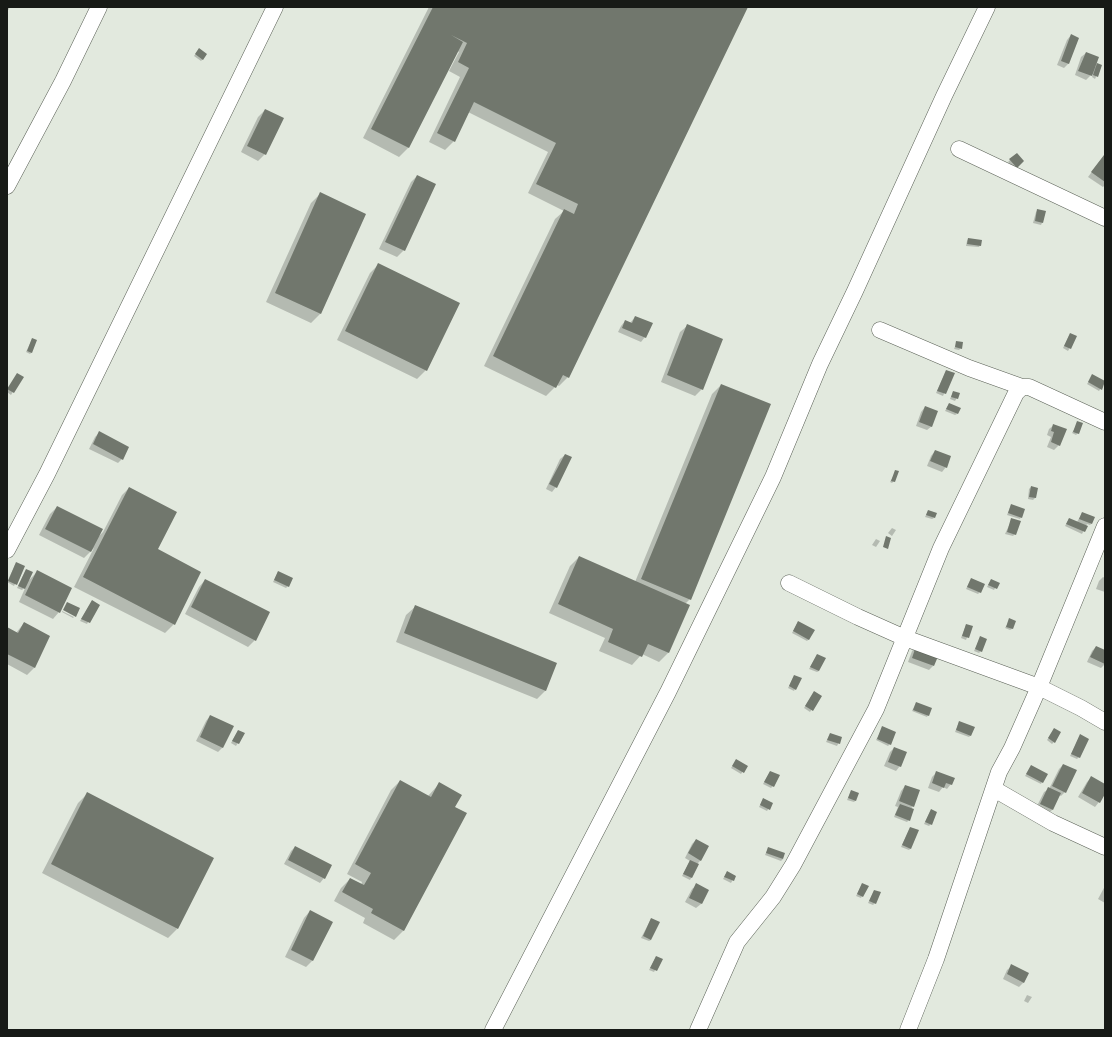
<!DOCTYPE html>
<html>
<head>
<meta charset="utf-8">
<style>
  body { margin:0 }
  #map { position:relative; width:1112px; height:1037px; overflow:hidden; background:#e2e9de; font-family:"Asap Condensed",sans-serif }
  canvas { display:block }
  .frame { position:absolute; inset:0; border:8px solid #171a16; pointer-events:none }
</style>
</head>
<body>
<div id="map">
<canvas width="1112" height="1037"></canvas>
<div class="frame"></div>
</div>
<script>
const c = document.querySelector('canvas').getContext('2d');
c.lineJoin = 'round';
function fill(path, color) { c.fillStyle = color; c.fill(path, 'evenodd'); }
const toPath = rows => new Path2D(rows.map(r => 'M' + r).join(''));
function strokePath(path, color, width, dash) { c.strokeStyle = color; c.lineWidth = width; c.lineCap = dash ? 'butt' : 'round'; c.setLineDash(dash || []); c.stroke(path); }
const shadow = toPath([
  [7,7,10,7,7,12],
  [429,7,747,7,568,377,559,386,557,385,546,396,484,366,555,219,564,211,528,193,548,152,468,112,454,141,445,150,429,142,460,77,449,71,459,52,457,51,408,148,399,157,363,138],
  [1071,35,1078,38,1068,64,1064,68,1057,65,1067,40],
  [197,52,203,59,201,61,194,56],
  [1086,53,1093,69,1098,64,1101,66,1095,79,1092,77,1093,73,1086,80,1075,75,1081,57],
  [265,110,265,154,258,161,241,152,258,117],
  [1016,154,1023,161,1014,169,1008,162],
  [1105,157,1105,185,1103,187,1088,177,1100,161],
  [417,176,404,250,397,257,379,249,411,182],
  [320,194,365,214,320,314,311,323,266,302,311,203],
  [1038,210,1045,212,1042,223,1041,225,1033,223,1036,212],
  [968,239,980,245,979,247,966,246,967,241],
  [379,264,426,370,417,379,337,340,370,273],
  [635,317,645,337,641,342,618,332,621,326,625,321,630,323],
  [687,326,702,389,695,396,661,382,680,332],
  [1070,334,1076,337,1068,351,1063,348],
  [32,339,32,352,30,354,26,352],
  [957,342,961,348,959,350,954,349],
  [946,371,953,374,943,396,936,393],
  [1093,375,1105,382,1099,391,1087,384],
  [16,376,22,377,11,395,7,392,7,391],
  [721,385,690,599,685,604,668,653,659,662,642,654,632,665,599,651,605,638,549,613,570,566,579,557,635,582,712,394],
  [953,392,959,394,955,401,950,399],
  [949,404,957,414,955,415,945,411],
  [925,407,932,426,927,430,916,426,921,412],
  [1078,422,1078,433,1076,435,1072,433],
  [1054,425,1059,445,1054,450,1047,447,1051,437,1047,435,1049,429],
  [99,433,122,459,118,463,89,449,95,437],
  [935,451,946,467,942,472,927,466,931,456],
  [565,455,556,487,552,492,546,489,560,459],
  [896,471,894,481,892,483,890,482],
  [1031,487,1037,488,1035,498,1033,500,1028,499,1029,489],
  [129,488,157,550,174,624,165,633,74,587,94,548,84,558,39,535,50,514,57,507,97,538,103,532,122,495],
  [1011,505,1021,517,1020,519,1007,515],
  [928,511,934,518,932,519,925,517],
  [1082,513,1091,524,1090,525,1087,524,1082,534,1065,526,1069,519,1077,522],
  [1012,519,1015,534,1013,536,1005,534],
  [892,528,896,530,892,536,888,533],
  [876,539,880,541,876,547,872,545],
  [15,565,24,567,14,586,7,582],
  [26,570,28,581,37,572,59,612,53,619,19,602,26,586,22,590,17,588],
  [278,572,288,586,286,588,273,582],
  [1103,577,1105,578,1105,592,1096,589,1099,581],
  [205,580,255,640,248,647,185,614,199,587],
  [991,580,998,583,994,590,987,587],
  [970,581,980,592,978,594,966,589],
  [92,601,98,605,87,624,80,621],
  [416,606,546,690,537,699,396,642,406,615],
  [62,611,74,617,73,618,62,612],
  [1010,620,1012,629,1010,630,1005,628],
  [798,622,809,639,807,641,792,633],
  [24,623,49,636,34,668,27,675,7,664,7,628,16,633],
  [966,625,971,627,966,640,961,638],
  [980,638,981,651,979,653,974,651],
  [916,647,933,666,929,670,908,662,912,651],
  [1096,647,1105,651,1105,664,1101,668,1087,662,1092,651],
  [817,655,819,671,817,672,809,669],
  [793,678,795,689,794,691,788,688],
  [813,694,821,696,810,712,804,708],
  [916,703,928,715,927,717,912,711],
  [210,716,223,747,218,752,196,741,206,721],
  [959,722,971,735,969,737,955,732],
  [883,727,890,744,888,746,876,740],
  [238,731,243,734,236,746,231,743],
  [1053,731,1054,742,1052,744,1047,740],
  [830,734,841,738,837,746,826,742],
  [1079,738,1079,757,1077,759,1070,756],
  [894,748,900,766,896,771,884,766,890,752],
  [736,761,746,767,741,774,731,768],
  [1063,765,1065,792,1061,796,1059,795,1052,810,1048,814,1036,808,1044,792,1049,789,1059,769],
  [1031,767,1042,782,1041,784,1025,776],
  [770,772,773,786,771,788,763,784],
  [936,773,951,784,947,789,943,787,939,792,928,788,932,777],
  [1091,778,1105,785,1105,792,1099,802,1095,807,1078,797,1087,782],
  [400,781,428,796,439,784,454,807,403,931,394,940,363,923,365,918,334,901,341,888,350,879,361,885,362,882,347,874,391,790],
  [905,786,913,806,911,809,909,820,907,822,894,817,898,807,895,806,901,791],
  [851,791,856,800,854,802,847,800],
  [87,794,177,929,168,938,42,873,78,803],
  [762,801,772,803,767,811,759,807],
  [931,810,931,824,929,826,924,824],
  [910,828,911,848,909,850,901,847],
  [696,840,701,860,697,864,698,865,690,880,682,876,690,861,685,858,692,844],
  [295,847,324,878,320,883,284,864,291,851],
  [768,848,783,859,781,861,765,855],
  [727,872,735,876,731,883,723,879],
  [862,884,862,896,861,898,856,896],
  [697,885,708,890,701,904,696,908,685,902,692,889],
  [1105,886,1105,903,1098,899],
  [874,891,875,903,873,905,868,903],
  [310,911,312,961,306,967,285,957,304,918],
  [651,919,651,940,649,941,641,938],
  [656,957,661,960,654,972,649,970],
  [1012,966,1028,974,1023,983,1019,987,1003,979,1007,970],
  [1027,995,1032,997,1028,1003,1024,1001]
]);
const building = toPath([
  [433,7,748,7,569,378,563,375,556,388,493,356,564,209,574,214,578,204,536,184,556,143,474,102,455,142,437,133,469,68,458,62,467,43,451,35,463,42,409,148,371,129],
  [1071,34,1079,38,1069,64,1061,61],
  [199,48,207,54,203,60,195,54],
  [1086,52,1099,57,1092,76,1078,71],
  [1097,63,1102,65,1098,77,1093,75],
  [265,109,284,118,266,155,247,146],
  [1017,153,1024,161,1017,168,1009,159],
  [1104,155,1105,156,1105,182,1091,172],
  [417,175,436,184,405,251,385,242],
  [320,192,366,214,321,314,275,293],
  [1037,209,1046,211,1043,223,1035,221],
  [968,238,982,240,981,246,967,244],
  [378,263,460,303,427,371,345,331],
  [635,316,653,323,646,338,622,328,625,320,632,323],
  [687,324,723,339,703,390,667,375],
  [1070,333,1077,336,1071,349,1064,346],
  [32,338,37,340,32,353,27,351],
  [956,341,963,342,962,349,955,347],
  [946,370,955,373,946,394,937,391],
  [17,373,24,377,14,393,7,389],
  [1092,374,1105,381,1102,390,1088,382],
  [721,384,771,404,691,600,641,579],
  [953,391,960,393,958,399,951,397],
  [949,403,961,408,958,414,946,409],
  [925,406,938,411,932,427,919,422],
  [1077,421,1083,423,1079,434,1073,432],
  [1053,424,1067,429,1060,446,1051,442,1054,432,1051,431],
  [99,431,129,447,123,460,93,444],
  [935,450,951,456,947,468,930,461],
  [565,454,572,457,557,488,549,484],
  [895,470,899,471,895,482,891,481],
  [1031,486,1038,488,1036,498,1029,497],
  [129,487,177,512,158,549,201,572,175,625,83,577],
  [1011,504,1025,509,1022,518,1008,513],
  [57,506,103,529,91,552,45,529],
  [928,510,937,513,935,518,926,515],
  [1082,512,1095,517,1092,524,1079,519],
  [1011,518,1021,521,1016,535,1007,532],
  [1069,518,1088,526,1085,532,1066,524],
  [886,536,891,538,888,549,883,547],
  [579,556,690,605,669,653,648,644,642,657,608,642,613,629,558,604],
  [16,562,25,566,17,585,8,581],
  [26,569,33,572,25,589,18,586],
  [37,570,72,588,60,613,25,595],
  [278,571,293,578,289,587,274,580],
  [971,578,985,584,981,593,967,587],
  [205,579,270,612,256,641,191,607],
  [991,579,1000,583,997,589,988,585],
  [92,600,100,605,90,623,81,619],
  [67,602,80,608,76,617,63,610],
  [415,605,557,663,546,691,404,633],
  [1009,618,1016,621,1013,629,1006,627],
  [798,621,815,630,809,640,793,631],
  [24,622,50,636,35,668,7,654,7,627,18,633],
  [966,624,973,626,969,638,962,636],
  [980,636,987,639,982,652,975,649],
  [916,646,939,654,934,666,912,658],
  [1096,646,1105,650,1105,664,1090,657],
  [817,654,826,658,819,671,810,667],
  [794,675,802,678,796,690,789,686],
  [814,691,822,696,813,711,805,706],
  [916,702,932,708,929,716,913,710],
  [210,715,234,726,223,748,200,737],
  [959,721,975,727,971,736,956,730],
  [882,726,896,732,891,745,877,739],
  [1054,728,1061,732,1055,743,1048,738],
  [238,730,245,733,239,744,232,741],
  [830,733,842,737,840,744,827,740],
  [1080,734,1089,739,1080,758,1071,754],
  [894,747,907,752,901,767,888,762],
  [736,759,748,766,744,773,732,766],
  [1063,764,1077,770,1066,793,1052,786],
  [1031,765,1048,774,1043,783,1026,774],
  [770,771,780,775,774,787,764,782],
  [936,771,955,778,952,785,946,783,944,788,932,783],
  [1091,776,1105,784,1105,794,1100,803,1082,793],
  [400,780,431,797,439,782,462,795,455,807,467,813,404,931,371,913,373,909,342,892,350,878,364,885,371,873,355,864],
  [905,785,920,790,914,807,899,801],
  [1048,787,1061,793,1053,810,1040,804],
  [851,790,859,793,856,801,848,798],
  [87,792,214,858,178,929,51,864],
  [763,798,773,803,770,810,760,805],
  [900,804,914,809,910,821,895,815],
  [931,809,937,812,932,825,925,822],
  [910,827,919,830,911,849,902,845],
  [696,839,709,846,701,861,688,853],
  [295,846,332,865,325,879,288,860],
  [768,847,785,853,783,859,766,853],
  [690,860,699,864,692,878,683,874],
  [727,871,736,876,734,881,724,877],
  [696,883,709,890,702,904,689,898],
  [862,883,869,886,863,897,857,894],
  [874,890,881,892,876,904,869,901],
  [310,910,333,922,313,961,291,950],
  [651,918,660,922,651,940,643,936],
  [656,956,663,959,657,971,650,968],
  [1011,964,1029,973,1024,983,1007,974]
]);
const minor = toPath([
  [959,149,1105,218],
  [7,186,63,81,99,7],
  [880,330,969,368,1022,387,1029,387,1105,422],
  [7,550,47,474,275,7],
  [789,583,858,617,905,638,1039,687,1081,708,1105,722],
  [994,789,1053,823,1105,847],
  [493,1030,668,692,773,477,820,364,855,291,944,96,987,7],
  [698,1030,737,942,773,897,793,865,876,709,941,548,1016,393,1022,387],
  [908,1030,936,959,999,772,1012,748,1039,687,1105,526]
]);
fill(shadow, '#0003');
fill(building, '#71776d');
strokePath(minor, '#5a6056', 17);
strokePath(minor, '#fff', 16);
</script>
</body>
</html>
